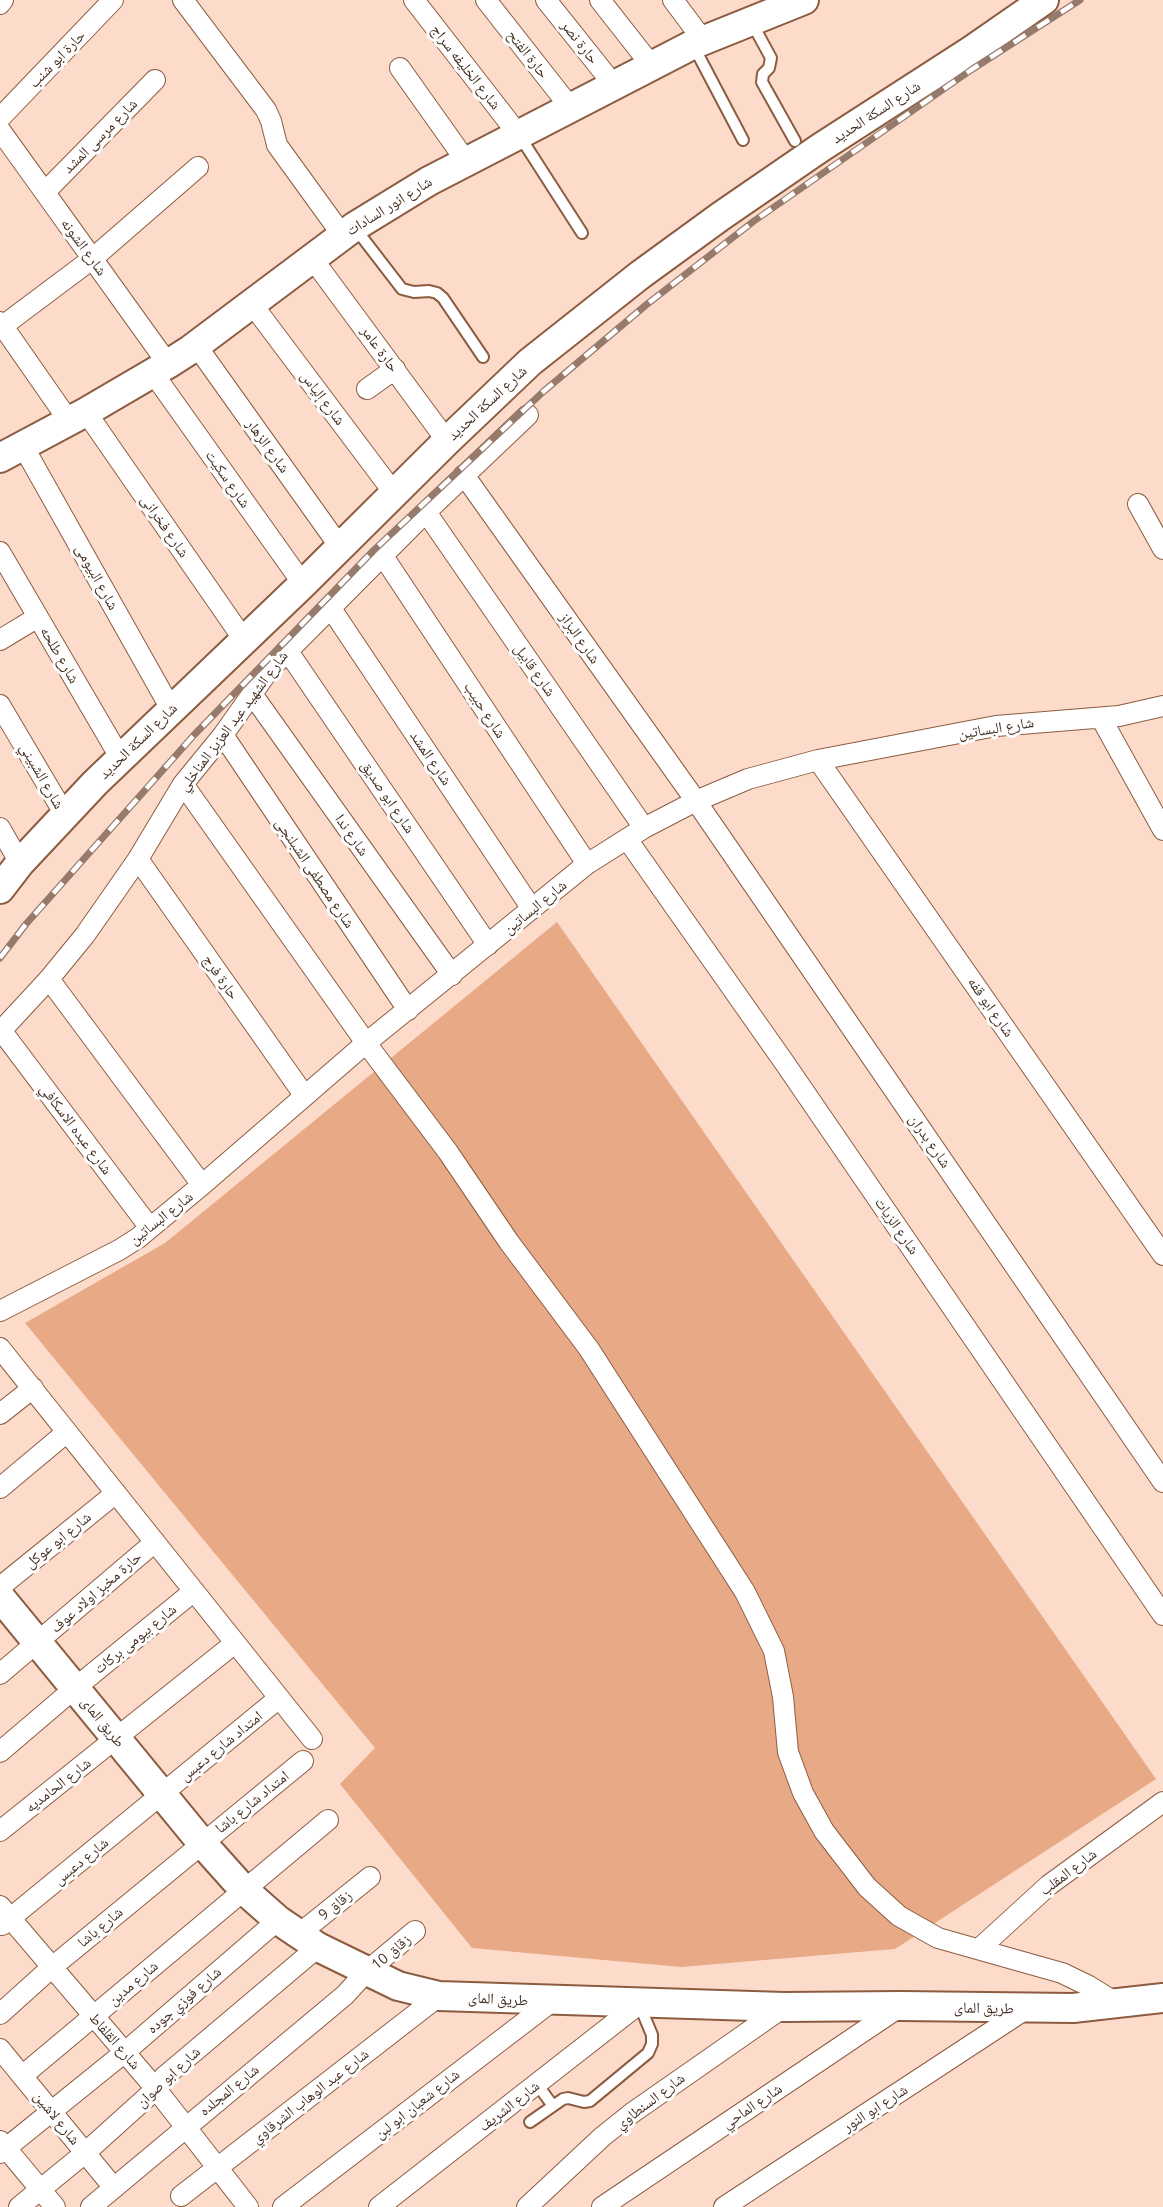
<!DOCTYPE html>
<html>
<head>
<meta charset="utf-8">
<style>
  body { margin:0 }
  canvas { display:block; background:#fddbca }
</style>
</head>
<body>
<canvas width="1163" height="2207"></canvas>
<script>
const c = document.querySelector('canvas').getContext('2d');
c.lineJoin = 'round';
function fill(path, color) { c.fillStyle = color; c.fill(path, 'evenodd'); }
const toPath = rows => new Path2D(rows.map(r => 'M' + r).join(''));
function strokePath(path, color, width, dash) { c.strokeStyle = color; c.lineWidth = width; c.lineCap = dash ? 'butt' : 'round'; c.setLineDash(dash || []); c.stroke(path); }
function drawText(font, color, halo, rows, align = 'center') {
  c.font = font + ' Ubuntu,"Noto Naskh Arabic",sans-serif'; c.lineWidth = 6; c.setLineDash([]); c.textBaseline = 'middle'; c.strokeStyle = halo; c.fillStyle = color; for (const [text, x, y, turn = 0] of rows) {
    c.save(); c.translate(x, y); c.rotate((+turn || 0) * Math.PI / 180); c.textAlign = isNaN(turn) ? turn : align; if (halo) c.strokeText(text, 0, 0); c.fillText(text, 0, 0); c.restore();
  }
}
const green = toPath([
  [557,922,1156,1779,895,1949,681,1967,472,1948,340,1784,375,1748,25,1323,165,1243]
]);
const lane = toPath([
  [752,23,771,58,769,68,763,74,762,82,795,141],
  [693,45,743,140],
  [519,135,582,233],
  [355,228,402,289,414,292,429,291,437,293,443,298,483,357],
  [537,2084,553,2106],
  [530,2122,563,2099,568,2098,584,2102,590,2101,648,2053,652,2044,652,2035,640,2006]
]);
const street = toPath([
  [183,0,266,110,271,121,277,145,343,236],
  [414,0,518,134],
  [486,0,570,107],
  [546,0,613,84],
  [600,0,651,65],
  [673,0,703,40],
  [0,4,3,0],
  [400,68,466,161],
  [0,118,113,0],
  [0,130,168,364],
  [45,192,155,80],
  [312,258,447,441],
  [252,304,394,493],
  [0,322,69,421],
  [0,328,92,259,198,167],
  [196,345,340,547],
  [153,373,303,584],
  [367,389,395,369],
  [86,412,244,640],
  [23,446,171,709],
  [464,475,696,801,1163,1482],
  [1138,504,1163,549],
  [426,512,644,828],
  [0,552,121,759],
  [383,556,587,864],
  [330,607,532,909],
  [0,640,38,617],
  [287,650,488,945],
  [252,694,452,975],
  [0,705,65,815],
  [1101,718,1163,830],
  [223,735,408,1010],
  [818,760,1163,1255],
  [183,784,366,1043,448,1152,509,1242,589,1349,745,1592,774,1651,783,1697,788,1752,803,1793,824,1831,867,1887,899,1916,938,1938,1062,1973,1089,1986,1118,2004],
  [0,828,20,863],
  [627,839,784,1062,1163,1615],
  [138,859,304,1095],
  [49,979,202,1185],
  [1,1030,150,1228],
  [0,1032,49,979,85,935,138,859,183,784,223,735,269,670,426,512,528,415],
  [0,1311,119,1250,138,1238,202,1185,366,1043,587,864,644,828,696,801,748,779,818,760,996,726,1119,716,1163,706],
  [0,1348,312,1739],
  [0,1414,33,1388],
  [0,1488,67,1432],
  [0,1587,116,1493],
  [0,1674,155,1542],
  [0,1752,75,1688,194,1591],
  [0,1831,235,1643],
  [0,1906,156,2089,248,2207],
  [2,1925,279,1698],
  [299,1934,370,1877],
  [979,1949,1049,1885,1163,1802],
  [0,2014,51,1968,303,1761],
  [0,2049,114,2188],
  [22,2076,328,1820],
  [0,2141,55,2207],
  [0,2153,125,2052,278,1920],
  [181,2196,439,1996],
  [19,2207,85,2153,156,2089,164,2077,318,1947],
  [91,2207,345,1995,366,1972,415,1931],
  [283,2207,551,2002],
  [379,2207,639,2004],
  [527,2207,602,2137,632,2113,784,2007],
  [602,2207,901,2006],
  [724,2207,1026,2009]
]);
const secondary = toPath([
  [0,458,86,412,168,364,190,350,354,227,429,181,692,45,804,0],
  [0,889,20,863,95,783,303,584,447,441,530,362,640,275,721,216,820,148,972,50,1044,0],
  [0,1597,202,1843,244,1890,278,1920,318,1947,398,1986,439,1996,784,2007,901,2006,1073,2008,1163,1998]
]);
const rail = toPath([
  [0,958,26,924,194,735,374,550,544,391,646,305,754,221,971,70,1080,0]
]);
const streetNames = [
  ["حارة نصر",580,42,52],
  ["حارة الفتح",528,54,52],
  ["حارة ابو شنب",57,59,-46],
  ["شارع الخليفه سراج",466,67,52],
  ["شارع السكة الحديد",876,112,-33],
  ["شارع مرسى المشد",100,136,-45],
  ["شارع انور السادات",389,206,-32],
  ["شارع الشونه",84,247,54],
  ["حارة عامر",380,349,54],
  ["شارع إلياس",323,398,53],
  ["شارع السكة الحديد",487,403,-43],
  ["شارع الزهار",268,446,54],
  ["شارع سكيت",228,479,55],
  ["شارع فخرانى",165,526,55],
  ["شارع البيومى",97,577,61],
  ["شارع البزاز",580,638,55],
  ["شارع طلحه",60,655,60],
  ["شارع قابيل",535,670,55],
  ["شارع حبيب",485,710,57],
  ["شارع الشهيد عبد العزيز المناخلي",233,721,-53],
  ["شارع البساتين",996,728,-9],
  ["شارع السكة الحديد",138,741,-44],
  ["شارع المشد",431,758,56],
  ["شارع الشبيني",42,776,60],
  ["شارع ابو صديق",388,797,56],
  ["شارع ندا",352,835,55],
  ["شارع مصطفى الشبلنجى",315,873,56],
  ["شارع البساتين",535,907,-39],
  ["حارة فرج",221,977,55],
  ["شارع ابو قفه",991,1007,55],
  ["شارع عبده الاسكافي",76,1129,53],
  ["شارع بدران",930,1141,55],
  ["شارع البساتين",161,1218,-38],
  ["شارع الزيات",897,1226,55],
  ["شارع ابو عوكل",58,1540,-39],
  ["حارة مخبز اولاد عوف",96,1592,-41],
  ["شارع بيومى بركات",135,1639,-39],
  ["طريق الماى",103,1722,51],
  ["امتداد شارع دعبس",221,1746,-39],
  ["شارع الحامديه",58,1785,-38],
  ["امتداد شارع باشا",252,1802,-39],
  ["شارع دعبس",81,1861,-39],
  ["شارع المقلب",1068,1872,-37],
  ["زقاق 9",335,1905,-39],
  ["شارع باشا",100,1927,-40],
  ["زقاق 10",391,1952,-40],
  ["شارع مدين",133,1983,-40],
  ["طريق الماى",498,1999,3],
  ["شارع فوزي جوده",184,2000,-41],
  ["طريق الماى",984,2008,1],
  ["شارع القلفاط",115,2041,49],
  ["شارع ابو صوان",168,2077,-43],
  ["شارع المجلده",229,2090,-39],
  ["شارع عبد الوهاب الشرقاوي",310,2096,-38],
  ["شارع السنطاوي",650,2101,-37],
  ["شارع شعبان ابو لبن",417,2104,-38],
  ["شارع الشريف",509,2106,-38],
  ["شارع الماحي",752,2106,-34],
  ["شارع ابو النور",875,2108,-33],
  ["شارع لاشين",57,2118,51]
];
fill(green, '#e8a986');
strokePath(lane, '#8c5c41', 14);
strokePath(street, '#8c5c41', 22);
strokePath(secondary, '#8c5c41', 32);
strokePath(lane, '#fff', 10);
strokePath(street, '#fff', 20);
strokePath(secondary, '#fff', 28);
strokePath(rail, '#967b6c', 7);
strokePath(rail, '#fff', 4.5, [14]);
drawText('15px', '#452f23', '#fff', streetNames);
</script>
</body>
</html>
